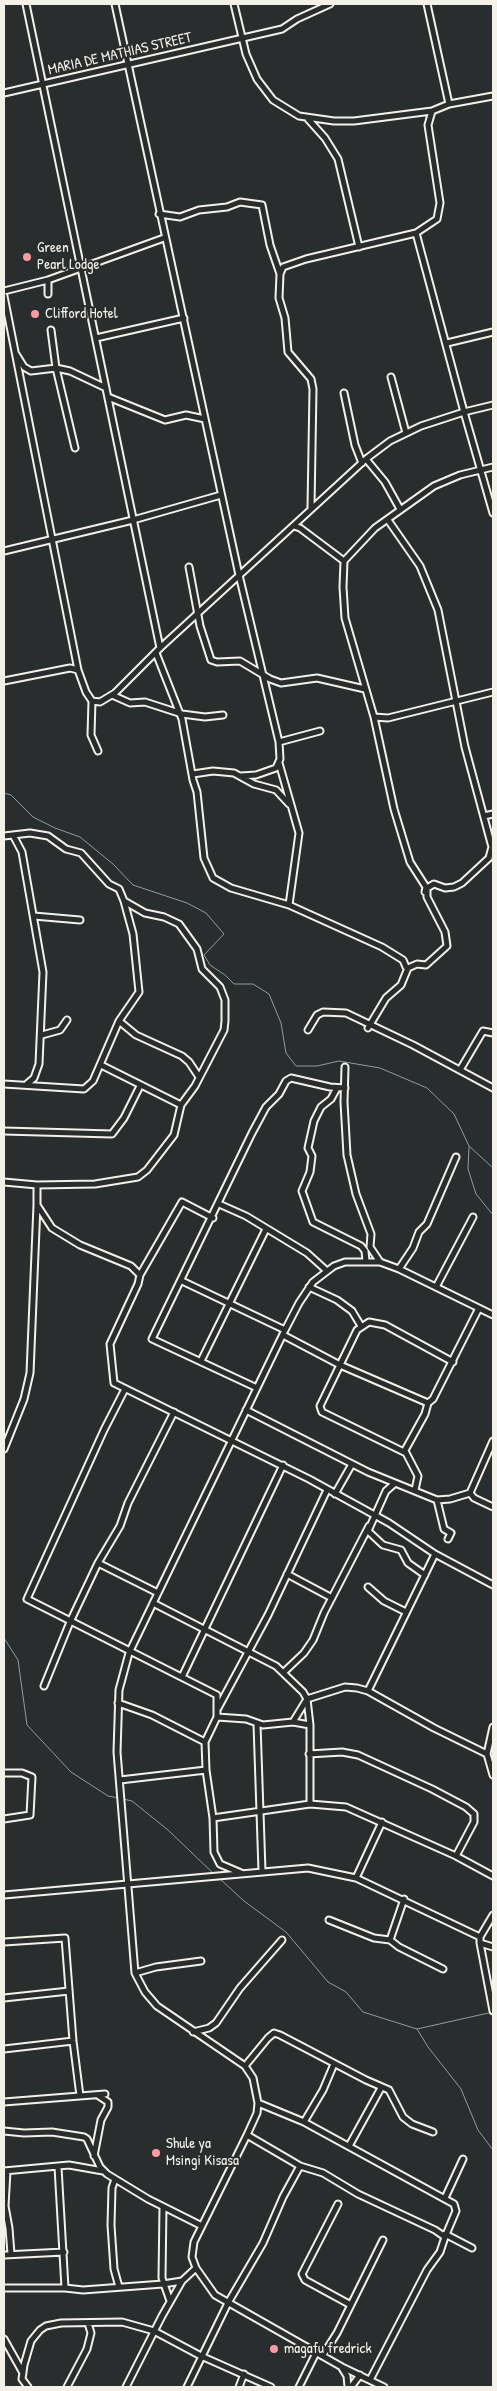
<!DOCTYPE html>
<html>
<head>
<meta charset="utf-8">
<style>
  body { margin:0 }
  #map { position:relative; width:497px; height:2391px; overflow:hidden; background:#2a2d2e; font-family:"Patrick Hand",sans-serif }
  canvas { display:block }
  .frame { position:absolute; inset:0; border:5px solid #f4f1e8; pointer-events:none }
</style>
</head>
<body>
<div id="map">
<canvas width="497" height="2391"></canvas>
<div class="frame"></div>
</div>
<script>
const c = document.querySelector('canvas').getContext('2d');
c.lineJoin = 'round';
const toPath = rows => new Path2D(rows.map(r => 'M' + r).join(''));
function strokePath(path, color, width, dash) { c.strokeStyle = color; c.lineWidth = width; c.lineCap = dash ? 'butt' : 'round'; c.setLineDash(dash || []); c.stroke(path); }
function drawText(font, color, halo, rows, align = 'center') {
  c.font = font + ' "Patrick Hand",sans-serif'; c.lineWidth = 4; c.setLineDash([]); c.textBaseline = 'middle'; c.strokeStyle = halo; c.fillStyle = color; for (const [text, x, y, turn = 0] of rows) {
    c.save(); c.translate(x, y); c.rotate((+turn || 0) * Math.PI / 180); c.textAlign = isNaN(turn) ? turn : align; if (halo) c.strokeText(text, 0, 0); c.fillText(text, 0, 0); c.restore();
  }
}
const stream = toPath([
  [4,793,11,795,33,817,55,828,80,837,113,864,133,885,187,903,206,913,224,934,204,955,210,965,225,975,234,984,253,984,269,994,281,1023,286,1053,296,1066,317,1066,339,1061,380,1068,427,1088,454,1114,469,1146,493,1168],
  [469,1147,468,1169,476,1194,493,1215],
  [4,1638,18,1660,27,1725,71,1772,108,1796,119,1798],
  [123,1799,132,1801,168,1830,215,1875],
  [218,1877,244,1901,286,1932,328,1982,346,1992,363,2012,417,2029,493,2012],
  [417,2029,428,2047,461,2089,478,2130,493,2150]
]);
const minor = toPath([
  [26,4,160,648],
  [115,4,239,575,279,742,280,759,276,768,256,775,241,776],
  [234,4,246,54,257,79,273,100,299,116,334,121,354,121,432,111,449,104,493,96],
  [427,4,449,104],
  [4,93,282,29,297,19,330,4],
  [308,119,325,138,338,159,359,247],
  [159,214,180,217,199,210,227,207,240,202,262,205,270,245,280,274],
  [416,233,464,412,493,513],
  [48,280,48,294],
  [4,291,48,280,164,238],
  [4,296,78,670],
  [51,330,56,368,75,448],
  [96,338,184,318],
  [447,343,493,332],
  [16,354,24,367,31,371,56,368,70,371,106,388],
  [391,377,406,433],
  [344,393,355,445,362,463],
  [108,397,165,420,186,415,205,419],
  [366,459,385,482,400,509],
  [311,507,313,389,311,379,288,352,285,318,279,298,280,274,283,267,306,259,416,233,437,219,440,203,428,125,432,111],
  [388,520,420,566,438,610,465,747,492,847,489,858,462,883,454,887,445,888,434,884,427,888,427,897,445,932,447,946,426,965,417,964,408,968],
  [294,526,300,528,344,561,343,587,345,618,374,717,388,718,493,692],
  [4,551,133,520,221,495],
  [344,561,375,528,434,486,460,475,493,467],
  [189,567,200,626,211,660,217,662,240,661,270,679,281,683,317,678,365,689],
  [156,653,182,719,193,780,197,792,204,858,213,878,231,888,289,905,382,947,403,960,406,967,408,968,401,985,386,998,368,1028],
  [4,681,70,668,78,670,86,692,92,701,100,702,115,693,160,648,366,459,390,441,421,426,464,412,493,405],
  [112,695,130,703,145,702,182,714,205,717,223,715],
  [92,701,91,735,98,751],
  [374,717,394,809,410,862,426,887,425,892],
  [279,742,320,731],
  [279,763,299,833,289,905],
  [193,774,213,771,234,773,254,784,276,790,289,804],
  [484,816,493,814],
  [13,835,22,852,43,972,39,1064,34,1078,27,1084],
  [4,836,30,833,48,836,66,849,81,853,109,884,119,889,124,901,145,913,164,917,179,924,197,949,202,969,220,987,225,1000,225,1021,224,1030,195,1086,181,1105,174,1135,147,1170,138,1177,95,1184,37,1185,4,1182],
  [34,916,80,920],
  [119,1021,136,1035,182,1056,189,1062,199,1077],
  [308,1030,317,1015,323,1012,346,1013,413,1045,493,1088],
  [42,1035,60,1030,67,1020],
  [101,1065,181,1105],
  [345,1067,344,1102,347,1155,356,1194,371,1234,370,1247,380,1262],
  [460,1070,483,1031,493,1033],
  [4,1084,84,1089,93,1081,119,1021,139,992,133,934,124,901],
  [337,1088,331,1099,321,1107,314,1121,308,1148,312,1156,310,1172,302,1191,313,1222,361,1246,365,1251,366,1261],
  [4,1131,112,1134,124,1118,140,1086],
  [37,1185,37,1205,52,1228,80,1245,131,1266,140,1275,138,1284,110,1344,114,1383,309,1479,389,1523,435,1554,493,1585],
  [219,1204,246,1216,307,1253,327,1271],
  [399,1269,413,1248,419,1232,427,1224,456,1157],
  [140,1275,182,1202,213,1218],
  [182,1281,285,1330],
  [309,1287,337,1300,352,1311,361,1326],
  [436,1287,473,1217],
  [283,1335,340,1365,428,1403,433,1399,479,1308],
  [201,1361,266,1229],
  [257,1388,152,1339,252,1133,266,1107,279,1094,286,1081,291,1078,330,1087,345,1088],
  [125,1389,104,1430,27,1599,217,1695,217,1717,205,1742,206,1770,213,1818,214,1852,220,1864,241,1873],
  [428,1403,425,1414,404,1452,322,1412,320,1406,357,1330,369,1322,385,1325,453,1362],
  [246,1410,368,1472,437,1500,450,1499,470,1493],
  [493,1441,470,1493,474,1498,493,1507],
  [4,1449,24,1399,30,1373,37,1205],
  [405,1451,418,1476,415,1490],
  [394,1484,386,1491,368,1531,383,1545,401,1550,408,1563,425,1575],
  [335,1494,352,1464],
  [437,1500,444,1529,451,1533,448,1539],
  [98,1563,158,1593],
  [287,1574,332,1598],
  [368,1587,384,1601,406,1612],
  [153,1603,276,1666,303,1692,307,1699,310,1725,310,1804],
  [284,1672,304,1653,313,1640,324,1613,369,1526],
  [182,1677,283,1465],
  [44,1686,70,1622,98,1563,120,1526,128,1503,174,1412],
  [368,1691,435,1554],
  [118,1703,152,1715,205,1742],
  [218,1708,268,1615,327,1490],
  [217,1717,246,1719,263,1725,293,1722,310,1725],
  [293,1722,307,1699,345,1687,357,1688,368,1691,434,1728,487,1754],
  [257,1724,262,1871],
  [493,1727,487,1754,493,1775],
  [309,1754,342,1752,358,1755,432,1789,466,1807,474,1814,474,1822,456,1856],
  [4,1773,22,1773,32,1777,30,1815,4,1819],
  [120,1780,206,1770],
  [213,1818,310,1804,346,1807,456,1856,493,1876],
  [356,1878,382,1822],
  [4,1895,308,1868,356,1878,480,1937],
  [404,1899,390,1940,399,1947,443,1969],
  [493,1915,480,1937,480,1943,493,2011],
  [329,1920,374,1938,390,1940],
  [4,1942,65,1938,73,2041,80,2096],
  [480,1943,493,1947],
  [135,1973,156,1967,201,1961],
  [4,1998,69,1991],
  [193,2032,209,2028,216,2023,240,1988,282,1940],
  [4,2049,73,2041],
  [245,2066,268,2038,274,2033,280,2035,366,2080,389,2090,403,2117,412,2124,433,2132],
  [4,2102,105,2094],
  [258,2103,304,2122,454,2204,456,2211,445,2237],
  [304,2122,323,2090,334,2064],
  [4,2131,24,2133,52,2132,84,2137,87,2139,100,2167,107,2174,148,2199,200,2225],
  [247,2135,300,2166,323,2173,358,2194,435,2230,445,2237,440,2252,427,2270,370,2380],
  [349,2146,381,2088],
  [94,2156,101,2120,108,2107,108,2102,99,2096],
  [58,2167,65,2288,83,2290,163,2284,182,2281],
  [4,2171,69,2165,103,2171],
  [7,2171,5,2206,9,2228,11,2254],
  [115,2179,112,2188,111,2225,114,2269,119,2287],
  [445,2198,463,2159],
  [338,2204,302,2274,305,2280,349,2304],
  [163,2207,162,2278,170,2301],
  [445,2234,472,2248],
  [4,2255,64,2252],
  [4,2288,65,2288],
  [4,2339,23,2373],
  [323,2355,337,2333,383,2240],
  [342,2368,347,2376,348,2387],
  [28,2387,22,2379,24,2365,31,2341,40,2330,46,2326,61,2323,122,2322,154,2331,201,2356,271,2387],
  [67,2387,87,2349,91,2333,88,2323],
  [126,2387,162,2316,182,2281,196,2268],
  [187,2387,228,2303,263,2243,283,2197,300,2166],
  [239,2387,244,2374],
  [299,2387,317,2351],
  [351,2387,360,2375],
  [384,2387,342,2367,215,2295,196,2268,192,2257,194,2242,247,2135,257,2113,258,2103,253,2078,245,2066,157,2006,145,1992,135,1973,117,1752,119,1690,129,1653,285,1330,299,1303,313,1282,334,1266,345,1262,380,1262,399,1269,493,1315]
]);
const markers = [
  [27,257,5,"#ff9aa2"],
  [35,314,5,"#ff9aa2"],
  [156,2153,5,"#ff9aa2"],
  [274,2349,5,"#ff9aa2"]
];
const streetNames = [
  ["MARIA DE MATHIAS STREET",120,54,-13]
];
const poiNames = [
  ["Green",37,248],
  ["Pearl Lodge",37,265],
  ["Clifford Hotel",45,314],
  ["Shule ya",166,2144],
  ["Msingi Kisasa",166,2161],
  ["magafu fredrick",284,2349]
];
strokePath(stream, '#8e9f9e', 1);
strokePath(minor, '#f4f1e8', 9);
strokePath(minor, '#2a2d2e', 5);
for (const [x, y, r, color] of markers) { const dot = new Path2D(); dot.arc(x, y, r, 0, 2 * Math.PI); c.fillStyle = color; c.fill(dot); strokePath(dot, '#2a2d2e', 2); }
drawText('15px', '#f4f1e8', '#2a2d2e', streetNames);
drawText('15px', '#f4f1e8', '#2a2d2e', poiNames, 'left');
</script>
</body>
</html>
